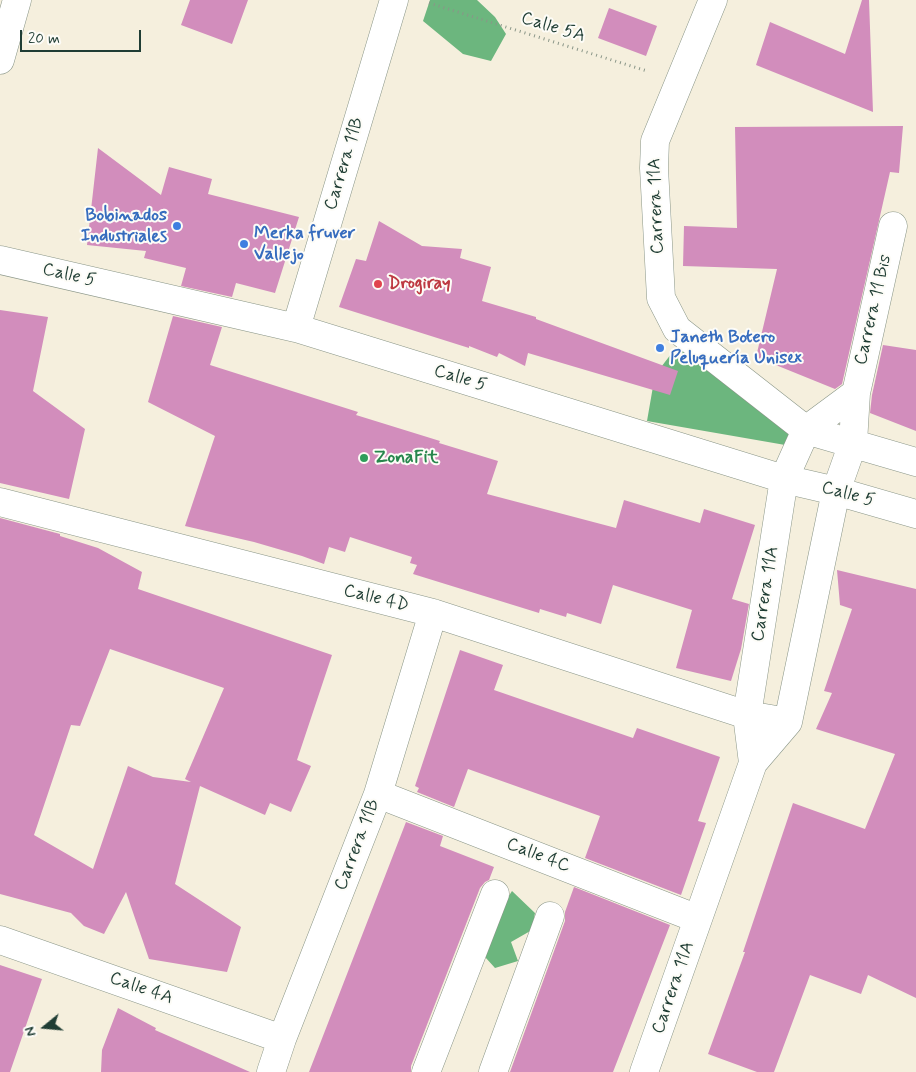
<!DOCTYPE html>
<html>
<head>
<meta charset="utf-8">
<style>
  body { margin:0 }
  #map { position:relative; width:916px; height:1072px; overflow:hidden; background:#f5efdd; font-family:Mynerve,sans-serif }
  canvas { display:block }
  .north { position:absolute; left:20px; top:1002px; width:50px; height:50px; -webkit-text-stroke:4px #fdfcf7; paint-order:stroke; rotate:253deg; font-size:14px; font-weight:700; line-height:20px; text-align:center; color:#1f3d34 }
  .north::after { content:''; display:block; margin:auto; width:18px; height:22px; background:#1f3d34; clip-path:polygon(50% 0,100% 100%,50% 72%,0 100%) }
  .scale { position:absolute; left:20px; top:30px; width:121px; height:22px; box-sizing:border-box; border:2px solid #1f3d34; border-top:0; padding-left:6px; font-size:15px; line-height:18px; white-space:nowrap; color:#1f3d34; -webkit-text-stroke:4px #fdfcf7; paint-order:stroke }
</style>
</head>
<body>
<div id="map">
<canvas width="916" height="1072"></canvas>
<div class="north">N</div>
<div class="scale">20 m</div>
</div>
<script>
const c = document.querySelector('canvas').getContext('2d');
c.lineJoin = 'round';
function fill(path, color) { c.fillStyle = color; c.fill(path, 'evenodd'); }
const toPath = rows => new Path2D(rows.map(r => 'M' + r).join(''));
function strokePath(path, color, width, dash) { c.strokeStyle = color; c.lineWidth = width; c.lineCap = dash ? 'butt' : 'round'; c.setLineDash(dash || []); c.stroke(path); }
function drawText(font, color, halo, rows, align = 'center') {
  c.font = font + ' Mynerve,sans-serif'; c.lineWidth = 4; c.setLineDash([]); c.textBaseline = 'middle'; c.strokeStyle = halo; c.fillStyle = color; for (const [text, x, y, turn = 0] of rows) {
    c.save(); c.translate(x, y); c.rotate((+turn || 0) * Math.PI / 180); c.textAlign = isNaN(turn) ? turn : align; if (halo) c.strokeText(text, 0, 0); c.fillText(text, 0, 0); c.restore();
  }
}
const forest = toPath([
  [430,0,477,0,495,17,506,34,491,61,463,54,423,21],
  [681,341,797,431,791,446,647,421,655,375],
  [512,891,535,913,532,930,511,942,518,961,495,968,476,947]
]);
const building = toPath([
  [190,0,248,0,232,44,181,25],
  [862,0,869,0,873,112,756,65,770,22,845,54],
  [609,8,657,26,646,56,598,38],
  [903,126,899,173,890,172,842,384,835,389,756,357,777,269,683,266,684,226,737,228,735,127],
  [98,148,161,195,169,167,212,179,208,194,299,217,275,293,236,283,232,297,181,286,186,268,144,258,146,251,87,245],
  [379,221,422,246,462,249,460,258,491,267,482,301,536,317,536,319,678,371,670,395,528,353,525,366,499,353,497,357,469,346,469,348,339,307,356,259,366,261],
  [0,310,48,317,33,391,85,429,69,499,0,483],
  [173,316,222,327,210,365,358,412,356,415,440,441,439,443,498,461,487,494,616,528,624,500,700,523,704,509,755,525,732,599,749,604,741,649,731,681,676,668,692,610,613,585,601,624,567,613,566,617,540,609,539,613,413,574,417,565,410,563,412,557,350,537,345,552,329,547,324,564,302,556,254,542,185,526,215,436,148,402],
  [883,345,916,350,916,431,870,413,872,395],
  [0,518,60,534,60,536,98,548,142,572,138,589,332,655,297,760,311,766,291,812,270,803,265,815,200,786,175,884,241,927,227,972,149,959,126,892,104,934,84,926,71,913,0,894],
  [110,649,224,688,185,779,191,782,153,777,128,766,93,869,34,835,71,725,80,726],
  [837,570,916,589,916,998,868,975,861,994,810,975,774,1072,757,1072,708,1054,745,952,743,952,793,803,865,829,895,754,816,729,832,693,824,691,852,609,840,605],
  [460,650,503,665,494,690,633,738,637,728,720,757,698,821,706,823,681,895,585,858,600,816,468,769,454,807,417,792,419,788,415,786],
  [406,822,443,836,440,846,494,867,489,880,485,882,480,888,411,1066,411,1072,309,1072],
  [574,887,670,925,613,1072,510,1072,565,921,565,912],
  [0,965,42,979,10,1072,0,1072],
  [118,1008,156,1028,155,1030,250,1072,101,1072,102,1050]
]);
const path = toPath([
  [429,3,647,71]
]);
const minor = toPath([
  [713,0,655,141,654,168,661,298,677,329,806,430,916,462],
  [0,60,17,0],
  [0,260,296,328,784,479,836,491,916,514],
  [296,328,394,0],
  [0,502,433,613,747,715,788,722],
  [753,763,747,715,784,479,806,430,856,393],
  [378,794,698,919],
  [0,940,282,1039],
  [271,1072,282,1039,378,794,433,613],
  [426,1072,495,894],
  [493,1072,550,916],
  [644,1072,753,763,788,722,836,491,853,443,856,393,893,226]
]);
const markers = [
  [177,226,5,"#3f7fe0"],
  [244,244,5,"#3f7fe0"],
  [378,284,5,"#e0444e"],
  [660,348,5,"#3f7fe0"],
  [364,458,5,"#2e9e5b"]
];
const streetNames = [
  ["Calle 5A",553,28,17],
  ["Carrera 11B",345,164,-73],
  ["Carrera 11A",657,206,-92],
  ["Calle 5",69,276,13],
  ["Carrera 11 Bis",874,310,-77],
  ["Calle 5",460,379,17],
  ["Calle 5",848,495,15],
  ["Carrera 11A",766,594,-81],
  ["Calle 4D",376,599,14],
  ["Carrera 11B",358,845,-69],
  ["Calle 4C",538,856,21],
  ["Carrera 11A",674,988,-71],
  ["Calle 4A",141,989,19]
];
const shopNames = [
  ["Bobinados",167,216,"right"],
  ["Industriales",167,237,"right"],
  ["Merka fruver",254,234],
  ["Vallejo",254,255],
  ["Janeth Botero",670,338],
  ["Peluquería Unisex",670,359]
];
const healthNames = [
  ["Drogiray",388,284]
];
const leisureNames = [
  ["ZonaFit",374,458]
];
fill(forest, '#6cb67e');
fill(building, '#d28dbc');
strokePath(minor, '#8a9688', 29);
strokePath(path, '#8a9688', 3, [1, 4]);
strokePath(minor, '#fff', 28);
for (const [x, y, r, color] of markers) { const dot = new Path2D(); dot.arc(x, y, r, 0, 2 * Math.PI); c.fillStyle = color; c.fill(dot); strokePath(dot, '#fdfcf7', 2); }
drawText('18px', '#1f3d34', '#fdfcf7', streetNames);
drawText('bold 18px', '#366cbe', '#fdfcf7', shopNames, 'left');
drawText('bold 18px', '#be3a42', '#fdfcf7', healthNames, 'left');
drawText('bold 18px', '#27864d', '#fdfcf7', leisureNames, 'left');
</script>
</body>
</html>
